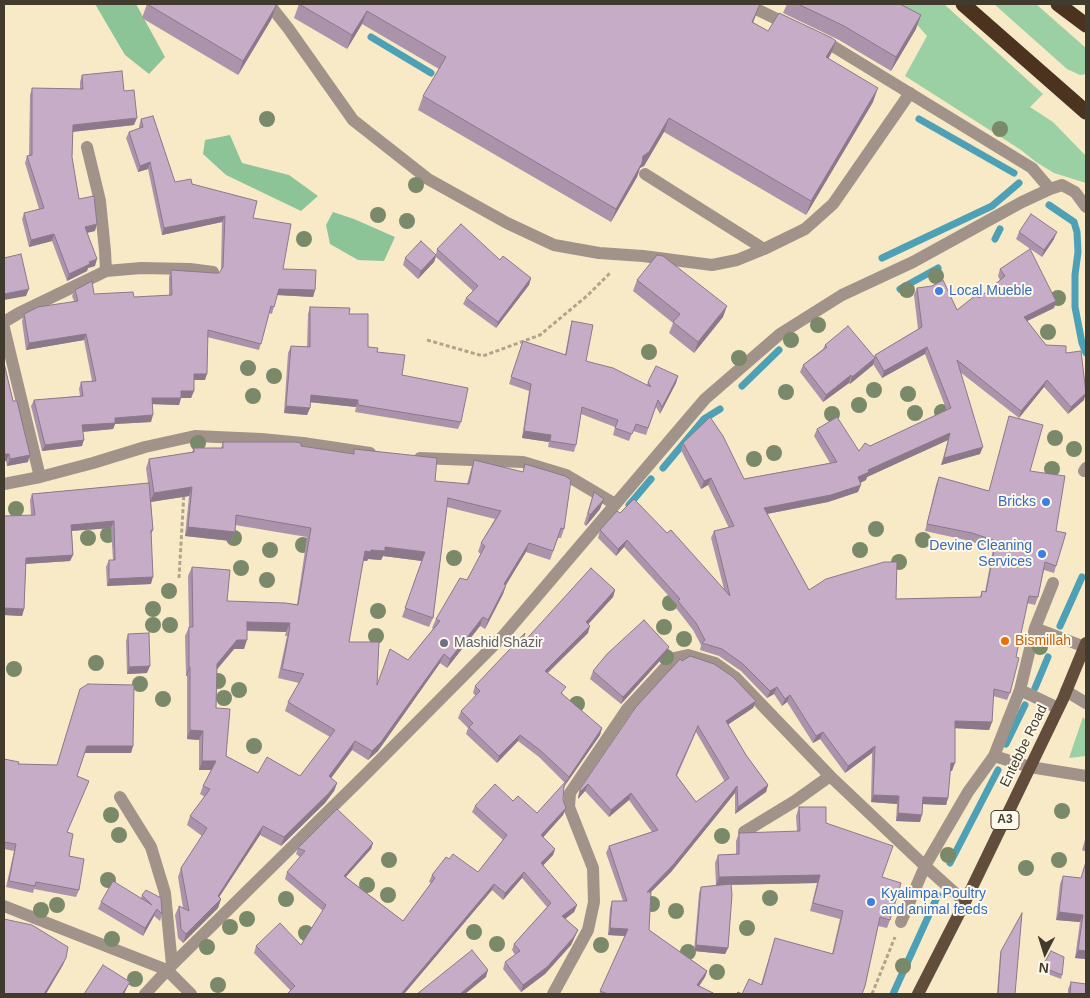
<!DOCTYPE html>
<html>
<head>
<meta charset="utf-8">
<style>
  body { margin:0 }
  #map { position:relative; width:1090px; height:998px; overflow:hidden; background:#f8eac7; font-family:Arial,sans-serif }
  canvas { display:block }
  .frame { position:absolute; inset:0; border:5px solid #403b2d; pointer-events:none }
  .north { position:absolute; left:1020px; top:928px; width:50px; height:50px; -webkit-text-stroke:4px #fdf8ea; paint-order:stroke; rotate:185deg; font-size:14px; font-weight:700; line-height:20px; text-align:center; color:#403b2d }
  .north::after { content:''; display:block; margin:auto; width:18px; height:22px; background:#403b2d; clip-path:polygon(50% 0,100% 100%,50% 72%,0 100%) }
</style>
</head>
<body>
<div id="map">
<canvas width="1090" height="998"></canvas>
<div class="frame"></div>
<div class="north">N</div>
</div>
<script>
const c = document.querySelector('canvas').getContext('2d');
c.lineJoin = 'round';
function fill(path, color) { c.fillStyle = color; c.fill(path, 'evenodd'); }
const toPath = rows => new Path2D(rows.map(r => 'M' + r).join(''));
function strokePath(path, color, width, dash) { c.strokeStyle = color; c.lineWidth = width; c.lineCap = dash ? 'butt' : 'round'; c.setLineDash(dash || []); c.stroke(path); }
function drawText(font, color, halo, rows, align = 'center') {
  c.font = font + ' Arial,sans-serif'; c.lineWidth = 4; c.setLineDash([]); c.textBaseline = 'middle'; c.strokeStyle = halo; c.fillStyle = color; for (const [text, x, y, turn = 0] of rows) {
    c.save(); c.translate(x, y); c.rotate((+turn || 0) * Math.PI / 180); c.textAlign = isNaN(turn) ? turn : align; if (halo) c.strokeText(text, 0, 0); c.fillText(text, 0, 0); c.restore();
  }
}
const green = toPath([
  [899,4,944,4,1043,94,1030,107,1053,122,1086,156,1086,183,1054,173,1036,162,1021,150,905,76,927,36],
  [994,4,1036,4,1086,48,1086,74,1080,75,1067,69],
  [1083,717,1086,721,1086,756,1069,758]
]);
const forest = toPath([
  [95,4,136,4,165,57,149,74,125,55],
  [230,135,242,163,289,175,318,196,301,211,226,175,203,154,205,140],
  [333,212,354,219,395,237,384,261,358,260,330,244,326,225]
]);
const stream = toPath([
  [371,37,431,73],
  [919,119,1014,173],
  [1049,205,1074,222,1077,232,1078,252,1075,275,1075,307,1082,343,1086,353],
  [995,239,1000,229],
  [882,258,992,206,1019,183],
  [900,289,938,268],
  [742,386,779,350],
  [663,468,704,419,720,409],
  [629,505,651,479],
  [1060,626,1082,577],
  [1035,688,1048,657],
  [1006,744,1025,705],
  [950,863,998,770],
  [893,994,938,895]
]);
const path = toPath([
  [427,340,483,356,540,335,588,295,611,272],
  [179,578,184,492],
  [872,994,895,937]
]);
const minor = toPath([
  [269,4,288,28,353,120,428,179,507,223,554,245,599,253,643,256,712,265,737,260,764,249],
  [746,4,791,26],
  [818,39,831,45,1032,168,1050,189],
  [645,174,764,249,805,229,833,204,910,93],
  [106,271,141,268,190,269,213,272],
  [4,322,19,313,106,271,105,251,100,201,87,147],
  [4,328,40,477],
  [420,458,523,462,566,475,615,504],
  [1084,471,1086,468],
  [4,484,40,477,93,463,145,447,195,436,261,439,303,443,370,453],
  [1035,628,1053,583],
  [1020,690,1035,628,1085,647],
  [1066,691,1086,703],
  [994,756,1020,690,1058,708],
  [120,797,151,847,165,893,172,965],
  [744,832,795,801,830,776],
  [4,906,167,970,191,994],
  [901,922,925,866,968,792,994,756,1030,767,1086,776],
  [145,994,172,965,368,772,504,635,705,399,780,334,842,295,913,262,1022,202,1050,189,1062,185,1075,192,1086,207],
  [553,994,588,930,594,902,593,868,569,807,570,793,627,709,674,658,688,655,715,663,736,678,830,776,925,866,965,902]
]);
const major = toPath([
  [918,994,965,902,1063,699,1086,643]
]);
const highway = toPath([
  [963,4,1086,112],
  [1058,4,1086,25]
]);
const trees = [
  [267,119],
  [1000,129],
  [416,185],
  [378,215],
  [407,221],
  [304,239],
  [936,276],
  [907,290],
  [1058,298],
  [818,325],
  [1048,332],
  [791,340],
  [649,352],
  [739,358],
  [248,368],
  [274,376],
  [874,390],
  [786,392],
  [908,394],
  [253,396],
  [859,405],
  [942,412],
  [915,413],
  [832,414],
  [1055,438],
  [198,443],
  [1074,449],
  [774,453],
  [754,459],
  [1052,469],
  [16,509],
  [876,529],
  [108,535],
  [88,538],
  [234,538],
  [923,540],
  [303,545],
  [270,550],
  [860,550],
  [454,558],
  [899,562],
  [241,568],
  [267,580],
  [169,591],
  [670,603],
  [153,609],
  [378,611],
  [153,625],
  [170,625],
  [664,627],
  [376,636],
  [684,639],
  [1040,647],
  [666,657],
  [96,663],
  [14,669],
  [218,681],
  [140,684],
  [239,690],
  [224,698],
  [163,699],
  [577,704],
  [254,746],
  [1062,811],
  [111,815],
  [119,835],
  [722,836],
  [948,855],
  [389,860],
  [1059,860],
  [1026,868],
  [108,880],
  [367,885],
  [388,895],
  [770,898],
  [286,899],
  [652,904],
  [57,905],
  [41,910],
  [676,911],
  [247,919],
  [230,927],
  [747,928],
  [474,932],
  [306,933],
  [112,939],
  [497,944],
  [601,945],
  [207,947],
  [688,952],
  [903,966],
  [717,972],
  [135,979],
  [218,985]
];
const wall = toPath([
  [147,4,276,6,271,20,238,75,142,18],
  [299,4,760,4,753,23,768,31,836,41,828,59,873,102,806,215,664,132,644,166,640,168,637,177,611,222,418,110,423,96,439,69,362,24,347,49,294,18],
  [787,4,900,4,916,29,891,71,839,40,783,13],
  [82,75,124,91,134,125,73,132,72,157,79,199,95,231,87,232,95,266,88,268,87,271,67,281,52,241,29,247,22,219,24,213,39,209,25,163,27,156,29,155,30,95,32,88,80,89,80,82],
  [141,119,175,182,192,184,253,218,283,269,315,290,313,297,277,295,272,314,269,313,259,350,207,337,205,380,194,380,194,391,191,398,181,398,179,405,152,404,151,422,115,424,113,429,83,432,82,446,42,451,31,406,34,400,80,396,79,389,81,382,92,381,84,340,26,350,22,321,24,314,74,301,72,296,75,290,94,294,134,297,169,296,169,277,171,270,215,273,219,273,221,270,222,222,162,235,148,169,138,172,126,138,129,132,139,128,139,126],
  [1019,232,1054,239,1042,257,1016,239],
  [437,249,500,260,531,278,529,285,496,328,463,304,466,298,473,291,436,257,434,262,418,279,403,265,405,258,436,254],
  [1000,269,1056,301,1054,308,1027,321,1046,345,1066,353,1084,400,1068,414,1044,387,1019,418,960,372,980,454,941,465,948,440,867,477,866,480,860,483,858,492,828,502,767,514,809,590,896,599,980,597,982,591,985,592,993,549,970,541,925,531,936,485,939,477,989,491,1009,416,1030,471,1056,531,1056,566,1054,573,1044,570,1038,597,1035,605,1027,603,1016,657,1010,693,1007,700,993,696,992,722,989,730,955,728,952,771,950,771,948,798,946,805,923,804,920,822,896,821,897,804,871,802,872,753,845,773,820,739,813,743,787,702,782,706,774,694,767,698,741,671,719,656,700,650,701,645,693,630,676,608,677,605,624,547,616,556,598,538,600,530,620,513,667,533,724,589,711,538,714,531,729,528,708,485,701,489,681,450,683,443,744,479,830,463,814,436,817,429,859,451,947,411,925,354,882,378,873,364,873,365,850,384,849,383,823,402,800,372,803,365,823,349,825,345,874,357,875,355,918,329,914,295,917,288,957,310,979,298,1000,280,998,276],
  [637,280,723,317,694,353,669,333,673,323,633,291],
  [310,307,349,314,368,347,377,352,402,375,461,422,458,429,355,412,356,407,310,402,310,408,307,415,284,413,288,353,291,346,307,347,308,314],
  [572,321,586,361,647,385,648,382,678,376,676,383,660,414,656,407,646,435,633,431,629,441,613,435,615,427,581,414,576,445,574,452,548,447,549,442,522,438,529,391,509,384,523,341,565,355,570,328],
  [4,363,28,462,7,466,6,461,4,461],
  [223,442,301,446,353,454,354,449,435,481,467,484,471,469,474,460,564,529,561,538,558,538,550,560,526,552,506,585,503,594,485,629,480,626,447,668,440,663,378,751,368,760,352,750,331,778,337,783,334,791,325,803,281,846,260,835,219,897,221,899,218,908,183,943,178,938,175,915,179,906,183,908,178,877,181,868,202,836,187,825,190,816,205,797,200,794,203,786,211,770,199,770,199,740,187,739,187,676,186,676,185,636,189,627,188,576,192,567,227,601,297,604,307,537,235,525,235,532,231,541,185,536,189,496,151,502,153,530,151,535,151,584,107,586,106,567,109,560,113,560,111,528,72,531,73,555,70,561,26,564,24,609,22,616,4,615,31,515,30,500,32,494,148,483,146,468,149,459,192,452,194,448,221,448],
  [447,507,495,519,481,543,478,552,481,554,467,580,436,619,432,628,433,629,408,660,377,685,349,642,363,561,367,561,368,559,381,560,383,556,422,561,402,617,429,627,433,618],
  [247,631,286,632,285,636,287,636,278,678,299,683,288,702,285,711,330,737,300,776,258,773,226,756,216,708,217,669,234,649,244,649],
  [594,492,600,509,586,526,584,524],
  [615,590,613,597,588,624,588,633,548,673,563,694,562,695,602,728,600,735,566,784,564,788,563,800,566,808,563,815,543,837,555,849,553,855,543,865,577,905,574,912,565,919,578,930,571,945,545,974,521,992,503,969,505,962,515,955,512,950,514,944,547,907,522,878,503,900,492,890,404,994,287,994,291,991,254,953,256,946,301,945,323,911,285,879,287,872,300,857,296,854,298,848,373,843,371,849,346,877,403,921,431,883,429,882,432,875,449,859,478,872,503,840,472,812,475,806,513,801,537,813,565,783,539,757,518,741,497,763,466,734,468,728,458,718,461,711,476,696,473,693,475,686,521,645],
  [128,634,147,673,127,674,126,641],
  [666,654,621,704,590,679,593,671],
  [682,661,756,701,753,708,728,724,746,755,768,785,766,792,735,814,735,793,671,872,651,892,649,930,707,971,705,977,699,986,715,994,599,994,625,936,608,935,610,908,612,901,623,901,606,853,609,846,652,832,629,800,609,817,585,791,578,799,578,796,580,789],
  [696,732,725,782,696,802,677,776],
  [80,689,133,746,131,753,84,753,77,776,89,781,67,832,69,856,79,890,76,897,34,889,33,893,6,887,14,851,4,849,4,759,18,764,57,765],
  [799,807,826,823,882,877,890,920,887,928,878,926,865,986,742,994,761,984,775,938,832,954,840,919,810,911,817,883,731,885,728,948,725,954,694,951,699,893,701,887,716,885,715,863,718,855,736,854,736,841,739,833,797,832,796,816],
  [1086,836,1086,852,1082,850],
  [1086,861,1086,959,1075,958,1080,922,1056,920,1060,884,1063,876,1081,878],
  [142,895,162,914,160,921,154,916,143,936,98,909,101,902,141,898],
  [1001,951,1015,994,997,994,1000,955],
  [1042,967,1062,975,1061,979,1040,971],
  [1071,982,1086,994,1068,994,1068,989]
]);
const shadedWall = toPath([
  [760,4,755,17,747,36,752,22],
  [276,6,271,20,238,75,243,61],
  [367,11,362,24,347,49,352,35],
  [921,15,916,29,891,71,896,57],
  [836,41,831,54,821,71,826,57],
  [878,88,873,102,806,215,811,201],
  [137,118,134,125,70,132,73,125],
  [669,118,664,132,644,166,640,168,637,177,611,222,616,209,643,156],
  [150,162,148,169,138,172,140,166],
  [225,216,222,222,162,235,164,228],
  [97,224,95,231,83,234,85,227],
  [1057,232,1054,239,1042,257,1044,250],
  [54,234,52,241,29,247,31,240],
  [436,255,434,262,418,279,421,271],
  [97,259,95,266,88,268,87,271,67,281,69,274,89,262],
  [531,278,529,285,496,328,498,322],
  [29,289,26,296,4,300,4,294],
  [279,289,315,290,313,297,277,295],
  [1056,301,1054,308,1021,324,1024,317],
  [727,306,723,317,694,353,698,342],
  [86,334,84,340,26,350,29,343],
  [927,347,925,354,882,378,884,371],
  [875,358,873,365,850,384,852,377],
  [194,374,207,374,205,380,192,380],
  [851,375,849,383,823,402,826,395],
  [678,376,676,383,660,414,662,407],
  [1047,380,1044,387,1019,418,1021,411],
  [181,391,194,391,191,398,179,398],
  [1086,393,1084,400,1068,414,1071,407],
  [311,395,358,400,356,407,308,402],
  [152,398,181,398,179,405,149,404],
  [286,406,310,408,307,415,284,413],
  [153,415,151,422,115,424,113,429,80,432,82,425,115,418],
  [524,431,551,435,549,442,522,438],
  [950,433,948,440,867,477,866,480,856,485,858,477,868,470],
  [84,440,82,446,42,451,45,445],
  [983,447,980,454,941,465,944,458],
  [4,454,9,454,6,461,4,461],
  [30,455,28,462,7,466,10,459],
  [711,478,708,485,701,489,704,481],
  [861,485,858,492,828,502,761,515,764,508],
  [192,487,189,496,150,502,154,493],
  [604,499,600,509,586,526,590,515],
  [114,521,111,528,69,531,71,525],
  [188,527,235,532,231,541,185,536],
  [627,540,624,547,616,556,618,549],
  [529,543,526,552,501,593,504,584],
  [385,547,425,552,422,561,383,556,381,560,368,559,367,561,362,560,365,551],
  [73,555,70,561,23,564,26,558],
  [153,577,151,584,107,586,109,579],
  [506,585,503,594,485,629,488,620],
  [615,590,613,597,584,629,586,622],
  [4,608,24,609,22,616,4,615],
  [483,617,480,626,447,668,450,659],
  [247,622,290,623,286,632,244,630],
  [590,626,588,633,543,677,545,671],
  [237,640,247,640,244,649,234,649,214,673,217,664],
  [669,647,666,654,621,704,623,697],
  [444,654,440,663,378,751,368,760,372,751],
  [150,666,147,673,127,674,129,667],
  [189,667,190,667,187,676,186,676],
  [777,687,774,694,767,698,770,691],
  [790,695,787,702,782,706,785,699],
  [756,701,753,708,723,728,726,721],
  [955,721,992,722,989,730,952,728],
  [602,728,600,735,566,784,569,777],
  [190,730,203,731,199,740,187,739],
  [823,732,820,739,813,743,816,736],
  [520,735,518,741,497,763,499,756],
  [355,741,352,750,326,785,329,776],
  [87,746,133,746,131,753,84,753],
  [875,746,872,753,845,773,848,766],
  [202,761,216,761,213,770,199,770],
  [951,763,955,763,952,771,948,771],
  [337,783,334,791,325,803,281,846,284,837],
  [588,784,585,791,578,799,580,792],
  [768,785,766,792,735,814,738,807],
  [737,786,735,793,671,872,644,899,647,892],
  [631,793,629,800,609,817,611,810],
  [873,795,899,796,897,804,871,802],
  [923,797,948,798,946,805,921,804],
  [566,808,563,815,539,842,541,835],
  [898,813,922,815,920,822,896,821],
  [263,826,260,835,214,905,218,896],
  [373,843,371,849,341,882,344,876],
  [555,849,553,855,539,870,541,863],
  [524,872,522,878,503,900,505,893],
  [820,875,817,883,716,885,719,877],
  [494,884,492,890,404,994,401,994],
  [221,899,218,908,183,943,186,934],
  [577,905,574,912,560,923,562,916],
  [157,909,154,916,143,936,145,928],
  [1059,912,1083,915,1080,922,1056,920],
  [610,928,628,929,625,936,608,935],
  [578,930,571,945,545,974,521,992,523,985],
  [696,945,728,948,725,954,694,951],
  [1078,950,1086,951,1086,959,1075,958],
  [66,958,63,965,46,994,44,994],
  [488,970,486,977,465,994,460,994],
  [707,971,705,977,695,992,697,985],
  [130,982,124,994,122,994]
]);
const building = toPath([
  [147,4,274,4,276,6,243,61,147,4],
  [299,4,760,4,752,22,768,31,779,13,832,38,836,41,826,57,878,88,811,201,669,118,649,152,643,156,642,163,616,209,423,96,446,57,367,11,352,35,299,4],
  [798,4,900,4,921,15,896,57,844,26,798,4],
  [122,71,124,91,134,90,137,118,73,125,72,157,79,199,94,196,97,224,85,227,97,259,89,262,90,264,69,274,54,234,31,240,24,213,44,208,27,156,32,155,32,88,83,89,82,75,122,71],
  [153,116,175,182,191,179,192,184,257,201,253,218,291,224,283,269,316,270,315,290,279,289,274,307,271,306,261,344,208,330,207,374,194,374,194,391,181,391,181,398,152,398,153,415,115,418,115,423,82,425,84,440,45,445,34,400,83,396,81,382,96,381,86,334,29,343,24,314,38,307,78,301,75,290,92,281,94,294,133,292,134,297,172,295,171,270,215,273,219,273,223,267,225,216,164,228,150,162,140,166,129,132,143,127,141,119,153,116],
  [1031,214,1057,232,1044,250,1019,232,1031,214],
  [461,224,500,260,503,256,531,278,498,322,466,298,478,286,437,249,461,224],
  [421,241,436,255,421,271,405,258,421,241],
  [1030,249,1056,301,1024,317,1046,345,1066,346,1066,353,1081,351,1086,393,1071,407,1047,380,1021,411,957,360,983,447,944,458,950,433,868,470,869,472,858,477,861,485,831,495,764,508,809,590,826,579,884,562,897,562,896,599,981,597,982,591,986,592,996,541,972,533,927,524,939,477,989,491,1009,416,1043,425,1030,471,1065,476,1056,531,1066,533,1056,566,1045,562,1038,597,1029,596,1016,657,1019,658,1010,693,994,689,992,722,955,721,955,763,951,763,948,798,923,797,922,815,898,813,899,796,873,795,875,746,848,766,823,732,816,736,790,695,785,699,777,687,770,691,743,664,722,649,702,643,705,640,696,623,678,601,680,599,627,540,618,549,600,530,617,511,620,513,634,499,667,533,671,530,730,596,714,531,734,526,711,478,704,481,683,443,710,417,723,436,744,479,837,462,817,429,837,417,859,451,865,443,870,446,951,408,927,347,884,371,875,355,922,327,917,288,932,286,943,280,957,310,976,295,979,298,1005,276,1000,269,1030,249],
  [21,254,29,289,4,294,4,258,21,254],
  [657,255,663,256,727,306,698,342,673,322,680,314,637,280,657,255],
  [310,307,350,308,349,314,368,314,368,347,378,348,377,352,405,355,402,375,468,388,461,422,358,405,358,400,311,395,310,408,286,406,291,346,310,347,310,307],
  [572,321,593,325,586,361,613,368,651,387,648,382,656,366,678,376,662,407,658,400,648,428,636,424,632,434,615,428,618,420,582,407,576,445,550,441,551,435,524,431,531,384,511,377,523,341,566,355,572,321],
  [848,326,875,358,852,377,851,375,826,395,803,365,827,347,825,345,848,326],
  [4,363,13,401,17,401,30,455,10,459,9,454,4,454,4,363],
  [223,442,296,442,301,443,301,446,354,454,354,449,437,458,435,481,469,484,474,460,523,472,525,464,565,476,571,480,564,529,561,528,553,551,529,543,504,584,506,585,488,620,483,617,450,659,444,654,381,742,372,751,355,741,329,776,337,783,328,794,284,837,263,826,218,896,221,899,186,934,181,929,179,906,189,911,181,868,207,828,190,816,210,789,203,786,216,761,202,761,203,731,190,730,190,667,189,667,189,627,193,627,192,567,230,570,227,601,285,603,298,605,311,528,236,515,235,532,188,527,192,487,154,493,149,459,194,452,194,448,223,448,223,442],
  [448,498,501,511,481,543,485,546,467,580,460,578,436,619,440,621,408,660,390,649,377,685,379,642,349,642,365,551,370,552,371,550,385,551,385,547,425,552,405,608,433,618,448,498],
  [247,622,290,623,289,627,290,627,282,669,304,674,288,702,335,730,300,776,267,757,258,773,226,756,230,709,216,708,217,664,237,640,247,640,247,622],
  [149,483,153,530,151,530,153,577,109,579,109,560,115,560,114,521,71,525,73,555,26,558,24,609,4,608,4,516,35,515,32,494,149,483],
  [594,492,604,499,590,515,588,513,594,492],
  [591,568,615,590,586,622,590,626,545,671,566,687,561,693,602,728,569,777,541,751,520,735,499,756,469,727,473,723,461,711,480,691,475,686,525,633,521,645,591,568],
  [644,620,669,647,623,697,593,671,607,654,644,620],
  [149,633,150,666,129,667,128,634,149,633],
  [690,656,714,664,733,677,756,701,726,721,746,755,768,785,738,807,737,786,673,865,647,892,651,892,649,930,707,971,697,985,715,994,608,994,600,991,628,929,610,928,612,901,627,901,609,846,658,830,631,793,611,810,588,784,580,792,580,789,636,707,680,659,682,661,690,656],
  [698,726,729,778,696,802,676,775,698,726],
  [88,684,134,685,133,746,87,746,77,776,89,781,67,832,73,834,69,856,84,859,79,890,36,882,35,886,9,881,16,844,4,842,4,759,19,762,18,764,57,765,80,689,88,684],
  [567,780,564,786,563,800,566,808,541,835,555,849,541,863,577,905,562,916,578,930,573,938,547,967,523,985,505,962,520,951,514,944,551,903,524,872,505,893,494,884,401,994,389,994,388,993,387,994,287,994,295,986,256,946,280,923,301,945,326,905,287,872,305,851,298,848,337,809,373,843,344,876,403,921,435,878,432,875,446,857,449,859,453,854,478,872,507,835,475,806,495,784,513,801,518,796,537,813,567,780],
  [799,807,826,807,826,823,893,846,882,877,901,883,890,920,880,917,865,986,862,994,736,994,738,992,742,994,749,979,762,985,775,938,833,954,843,911,813,903,820,875,719,877,718,855,739,854,739,833,800,831,799,807],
  [1086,862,1086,951,1078,950,1083,915,1059,912,1063,876,1081,878,1086,862],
  [113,881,152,905,142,895,146,890,161,898,162,914,157,909,145,928,101,902,113,881],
  [731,884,732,895,728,948,696,945,701,887,731,884],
  [1022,913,1015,994,998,994,1001,951,1022,913],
  [4,919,32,925,68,947,66,958,44,994,4,994,4,919],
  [472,950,488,970,460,994,417,994,472,950],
  [1051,951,1064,957,1062,975,1042,967,1051,951],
  [103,965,130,982,122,994,84,994,103,965],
  [1071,982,1086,984,1086,994,1070,994,1071,982]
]);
const markers = [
  [939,291,5,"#3f7fe0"],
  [1046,502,5,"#3f7fe0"],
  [1042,554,5,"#3f7fe0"],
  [1005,641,5,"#e8710a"],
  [444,643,5,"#6b7280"],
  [871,902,5,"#3f7fe0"]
];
const shields = [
  [1005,820,28]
];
const shieldNames = [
  ["A3",1005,820]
];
const shopNames = [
  ["Local Mueble",949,291],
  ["Bricks",1036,502,"right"],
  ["Devine Cleaning",1032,546,"right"],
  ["Services",1032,562,"right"],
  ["Kyalimpa Poultry",881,894],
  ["and animal feeds",881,910]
];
const foodNames = [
  ["Bismillah",1015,641]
];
const worshipNames = [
  ["Mashid Shazir",454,643]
];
const streetNames = [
  ["Entebbe Road",1024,746,-64]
];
fill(green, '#9ad0a3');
fill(forest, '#8dc497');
strokePath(stream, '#4da0b5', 7);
strokePath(path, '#b0a58a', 3, [4, 2.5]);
strokePath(minor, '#a19389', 12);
strokePath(major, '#624c3b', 12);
strokePath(highway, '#4c331f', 15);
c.fillStyle = '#798969';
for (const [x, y] of trees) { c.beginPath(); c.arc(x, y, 8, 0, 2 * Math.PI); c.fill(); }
fill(wall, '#ab94ab');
fill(shadedWall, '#8b788b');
fill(building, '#c7acc7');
strokePath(building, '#8b788b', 1);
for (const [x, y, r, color] of markers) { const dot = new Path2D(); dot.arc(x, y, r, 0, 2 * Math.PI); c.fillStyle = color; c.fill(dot); strokePath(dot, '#fdf8ea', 2); }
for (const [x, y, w] of shields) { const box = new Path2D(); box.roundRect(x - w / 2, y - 9.5, w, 19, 4); c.fillStyle = '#fdf8ea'; c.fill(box); strokePath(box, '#403b2d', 1); }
drawText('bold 12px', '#403b2d', null, shieldNames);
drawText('14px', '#366cbe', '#fdf8ea', shopNames, 'left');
drawText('14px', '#c56008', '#fdf8ea', foodNames, 'left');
drawText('14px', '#5b616d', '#fdf8ea', worshipNames, 'left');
drawText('14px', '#403b2d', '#fdf8ea', streetNames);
</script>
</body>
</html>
